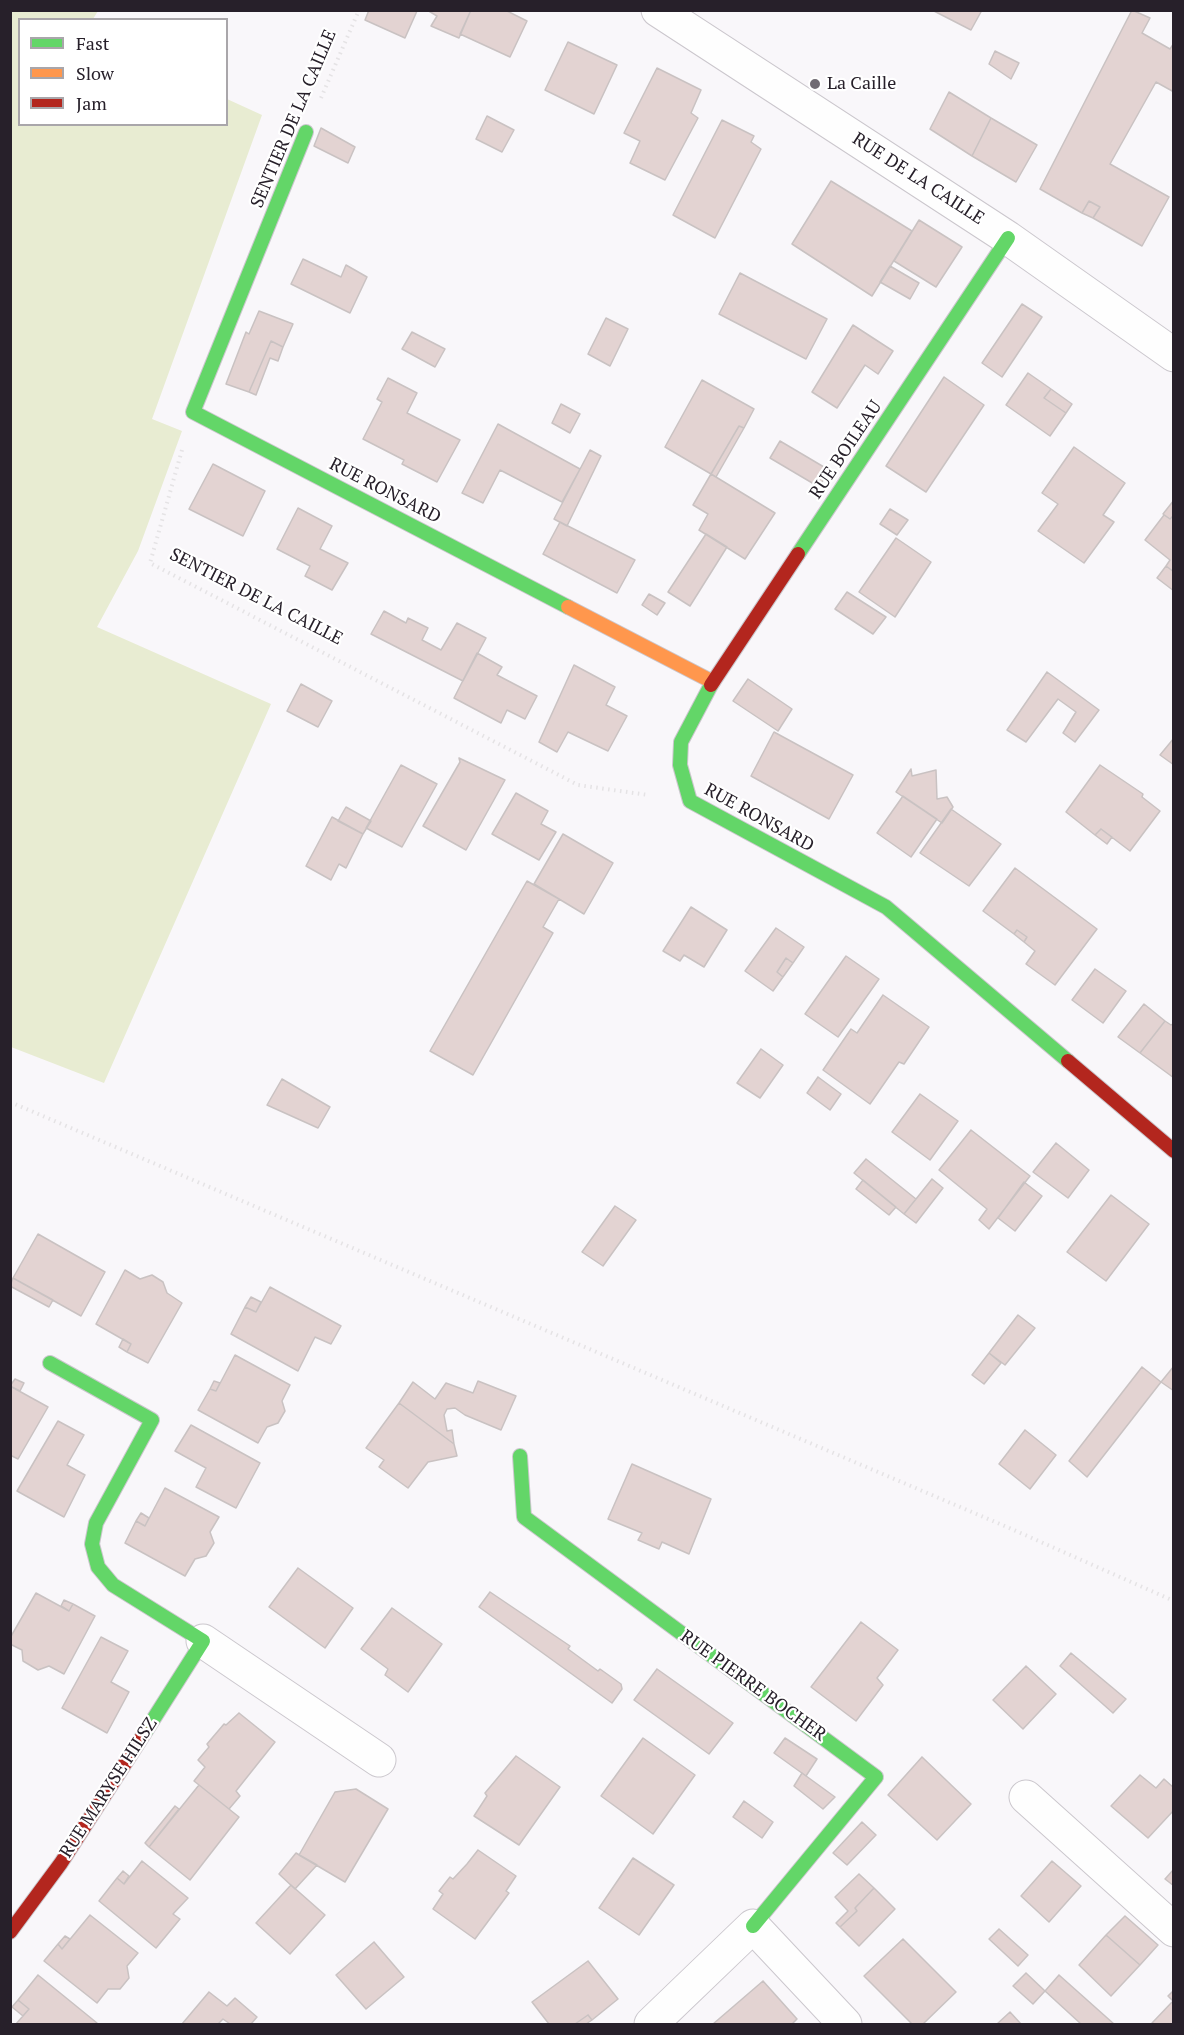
<!DOCTYPE html>
<html>
<head>
<meta charset="utf-8">
<style>
  body { margin:0 }
  #map { position:relative; width:1184px; height:2035px; overflow:hidden; background:#f9f7fa; font-family:"PT Serif",serif }
  canvas { display:block }
  .frame { position:absolute; inset:0; border:12px solid #27202a; pointer-events:none }
  .legend { position:absolute; left:18px; top:18px; width:210px; height:108px; box-sizing:border-box; background:#fff; border:2px solid #a9a6aa; margin:0; padding:8px 10px; list-style:none; font-size:18px; color:#27202a }
  .legend li { display:flex; align-items:center; gap:12px; height:30px }
  .legend b { width:30px; border:2px solid #a9a6aa }
</style>
</head>
<body>
<div id="map">
<canvas width="1184" height="2035"></canvas>
<div class="frame"></div>
<ul class="legend">
<li><b style="height:8px;background:#63d668"></b>Fast</li>
<li><b style="height:8px;background:#ff974d"></b>Slow</li>
<li><b style="height:8px;background:#b3261e"></b>Jam</li>
</ul>
</div>
<script>
const c = document.querySelector('canvas').getContext('2d');
c.lineJoin = 'round';
function fill(path, color) { c.fillStyle = color; c.fill(path, 'evenodd'); }
const toPath = rows => new Path2D(rows.map(r => 'M' + r).join(''));
function strokePath(path, color, width, dash) { c.strokeStyle = color; c.lineWidth = width; c.lineCap = dash ? 'butt' : 'round'; c.setLineDash(dash || []); c.stroke(path); }
function drawText(font, color, halo, rows, align = 'center') {
  c.font = font + ' "PT Serif",serif'; c.lineWidth = 4.5; c.setLineDash([]); c.textBaseline = 'middle'; c.strokeStyle = halo; c.fillStyle = color; for (const [text, x, y, turn = 0] of rows) {
    c.save(); c.translate(x, y); c.rotate((+turn || 0) * Math.PI / 180); c.textAlign = isNaN(turn) ? turn : align; if (halo) c.strokeText(text, 0, 0); c.fillText(text, 0, 0); c.restore();
  }
}
const green = toPath([
  [10,11,98,11,93,19,20,20,20,124,226,124,227,99,262,115,152,419,182,431,138,551,97,627,271,704,104,1083,11,1047]
]);
const building = toPath([
  [369,10,416,10,417,11,405,38,365,20,369,10],
  [427,10,471,10,459,38,431,26,437,16,427,10],
  [471,10,505,10,527,21,510,57,460,34,471,10],
  [932,10,982,10,971,30,932,10],
  [1132,10,1150,18,1142,33,1170,49,1174,43,1174,92,1156,82,1110,164,1169,197,1142,246,1093,218,1100,207,1089,201,1082,213,1040,189,1132,10],
  [568,42,617,65,594,114,545,90,568,42],
  [995,51,1019,63,1011,79,989,64,995,51],
  [657,68,701,90,691,113,698,118,665,180,630,163,640,141,624,133,657,68],
  [949,92,991,118,972,156,930,129,949,92],
  [487,116,514,130,502,152,476,139,487,116],
  [991,118,1037,145,1016,182,972,156,991,118],
  [722,120,754,136,751,142,761,149,715,238,673,215,722,120],
  [321,128,355,147,348,163,314,146,321,128],
  [831,181,912,231,872,296,792,244,831,181],
  [1089,201,1100,207,1093,218,1082,213,1089,201],
  [919,220,962,247,936,287,894,261,919,220],
  [303,259,341,277,346,265,367,277,350,313,291,284,303,259],
  [890,266,919,283,910,299,880,282,890,266],
  [740,273,827,319,806,359,719,314,740,273],
  [1022,304,1042,317,1002,377,982,363,1022,304],
  [259,311,293,324,283,347,271,341,249,392,226,384,246,332,249,334,259,311],
  [606,318,628,329,610,366,588,354,606,318],
  [853,325,893,351,878,374,865,365,837,408,812,392,853,325],
  [412,332,445,349,435,367,402,349,412,332],
  [271,341,283,347,278,361,270,358,256,395,249,392,271,341],
  [1028,373,1051,389,1044,398,1066,413,1050,436,1006,405,1028,373],
  [944,377,984,405,926,492,886,466,944,377],
  [388,378,417,393,407,413,460,440,437,482,402,464,404,460,363,439,382,402,377,399,388,378],
  [702,380,754,409,744,428,739,426,711,474,665,447,702,380],
  [1051,389,1072,404,1066,413,1044,398,1051,389],
  [561,404,580,414,570,433,552,423,561,404],
  [498,424,580,469,562,502,500,470,483,503,462,493,498,424],
  [739,426,744,428,716,477,711,474,739,426],
  [780,441,829,470,819,487,770,458,780,441],
  [1074,447,1125,483,1103,515,1114,522,1084,563,1038,531,1058,504,1042,493,1074,447],
  [590,450,601,456,567,526,554,519,590,450],
  [213,464,265,491,243,536,189,509,213,464],
  [711,474,775,513,745,559,699,530,708,514,693,505,711,474],
  [1174,500,1174,515,1170,519,1163,514,1174,500],
  [298,508,332,526,320,549,348,563,332,590,305,576,310,566,277,549,298,508],
  [890,509,908,520,897,535,880,524,890,509],
  [1164,515,1170,519,1174,515,1174,572,1166,566,1170,560,1145,540,1164,515],
  [560,522,635,560,617,593,543,554,560,522],
  [706,534,727,547,690,606,668,592,706,534],
  [896,538,931,562,895,617,859,592,896,538],
  [1166,566,1174,572,1174,591,1157,578,1166,566],
  [847,592,886,617,873,634,835,609,847,592],
  [649,594,665,603,657,615,642,605,649,594],
  [384,611,406,623,408,618,428,628,422,640,441,650,457,623,486,638,463,681,371,634,384,611],
  [477,653,502,667,497,675,537,696,525,719,507,710,501,723,454,698,477,653],
  [574,665,615,687,606,705,627,716,608,751,568,732,557,752,539,742,574,665],
  [1047,672,1099,710,1075,742,1063,733,1076,712,1058,699,1026,742,1007,730,1047,672],
  [748,679,792,709,778,731,733,701,748,679],
  [301,684,332,701,318,727,287,711,301,684],
  [774,732,853,775,829,819,751,776,774,732],
  [1174,738,1174,765,1160,755,1174,738],
  [459,758,505,780,466,850,423,826,460,762,459,758],
  [401,765,437,784,402,847,366,828,401,765],
  [1100,765,1143,794,1142,797,1160,811,1130,851,1101,829,1095,835,1066,812,1100,765],
  [911,769,912,776,936,770,937,799,947,797,953,807,942,823,896,792,911,769],
  [516,793,548,811,541,824,556,832,539,860,492,834,516,793],
  [903,796,937,819,911,857,877,833,903,796],
  [346,807,371,821,363,834,338,821,346,807],
  [951,809,1001,844,969,886,920,853,951,809],
  [332,817,363,834,346,868,339,864,331,880,306,866,332,817],
  [1101,829,1112,837,1107,844,1095,835,1101,829],
  [563,834,613,863,584,914,534,884,563,834],
  [1015,868,1097,929,1055,985,1026,964,1035,951,1024,942,1027,937,1017,930,1014,934,983,911,1015,868],
  [527,881,559,899,543,927,553,933,473,1075,430,1051,527,881],
  [691,907,727,930,704,967,684,955,680,961,663,951,691,907],
  [776,928,804,947,793,963,786,958,777,972,783,977,773,991,745,971,776,928],
  [1017,930,1027,937,1024,942,1014,934,1017,930],
  [846,956,879,979,838,1037,805,1014,846,956],
  [786,958,793,963,783,977,777,972,786,958],
  [1095,969,1126,991,1103,1023,1072,1000,1095,969],
  [883,995,929,1027,904,1064,899,1062,870,1104,823,1070,851,1029,857,1033,883,995],
  [1144,1004,1165,1021,1140,1053,1118,1037,1144,1004],
  [1165,1021,1171,1025,1174,1023,1174,1078,1140,1053,1165,1021],
  [761,1049,783,1065,760,1098,737,1083,761,1049],
  [818,1077,841,1094,830,1110,807,1093,818,1077],
  [282,1079,330,1107,318,1128,267,1105,282,1079],
  [920,1094,958,1121,930,1160,892,1132,920,1094],
  [971,1130,1030,1176,989,1229,979,1220,987,1209,939,1170,971,1130],
  [1056,1143,1089,1170,1068,1198,1033,1172,1056,1143],
  [866,1159,916,1199,904,1214,854,1173,866,1159],
  [932,1179,943,1188,916,1223,904,1214,932,1179],
  [863,1180,896,1207,889,1215,856,1189,863,1180],
  [1024,1182,1042,1196,1015,1231,998,1218,1024,1182],
  [1111,1195,1149,1224,1106,1281,1067,1252,1111,1195],
  [615,1206,636,1220,603,1266,582,1252,615,1206],
  [38,1234,105,1272,81,1316,13,1278,38,1234],
  [125,1270,140,1279,152,1275,163,1282,167,1293,182,1303,148,1363,127,1352,131,1344,96,1324,125,1270],
  [13,1278,53,1300,49,1307,10,1286,13,1278],
  [270,1287,341,1326,331,1344,315,1337,298,1371,231,1334,245,1307,256,1312,270,1287],
  [251,1297,261,1302,256,1312,245,1307,251,1297],
  [1018,1315,1035,1328,1005,1365,989,1353,1018,1315],
  [123,1339,131,1344,127,1352,119,1347,123,1339],
  [989,1353,1001,1363,984,1384,972,1375,989,1353],
  [235,1355,290,1385,282,1401,285,1411,278,1423,267,1427,258,1443,198,1410,210,1389,216,1391,235,1355],
  [1174,1366,1174,1391,1161,1382,1174,1366],
  [1142,1367,1161,1382,1087,1477,1069,1461,1142,1367],
  [15,1379,24,1383,20,1391,10,1386,15,1379],
  [214,1381,220,1383,216,1391,210,1389,214,1381],
  [478,1381,516,1396,501,1430,465,1415,455,1408,447,1409,444,1415,447,1431,452,1430,454,1444,399,1403,413,1382,435,1399,446,1383,473,1393,478,1381],
  [10,1386,48,1407,18,1459,10,1455,10,1386],
  [399,1403,454,1444,457,1456,428,1462,408,1488,379,1467,384,1460,366,1448,399,1403],
  [58,1421,84,1435,67,1465,85,1475,64,1517,17,1491,58,1421],
  [191,1425,260,1463,236,1508,196,1487,206,1468,175,1451,191,1425],
  [1025,1430,1056,1455,1030,1489,999,1464,1025,1430],
  [632,1464,711,1499,689,1554,662,1542,659,1549,638,1540,642,1533,608,1519,632,1464],
  [165,1488,219,1517,210,1532,214,1543,206,1556,195,1559,185,1576,125,1543,136,1521,145,1526,165,1488],
  [141,1513,149,1518,145,1526,136,1521,141,1513],
  [298,1568,353,1608,325,1648,269,1607,298,1568],
  [490,1592,570,1646,568,1649,598,1671,600,1669,621,1684,622,1689,612,1703,479,1607,490,1592],
  [36,1593,69,1611,73,1604,95,1616,64,1674,49,1666,38,1670,23,1661,22,1650,10,1644,10,1638,36,1593],
  [64,1600,73,1604,69,1611,61,1606,64,1600],
  [392,1608,442,1644,408,1692,385,1675,388,1669,361,1649,392,1608],
  [861,1622,898,1650,877,1678,883,1685,856,1721,811,1687,861,1622],
  [101,1637,128,1651,111,1682,129,1692,107,1733,62,1708,101,1637],
  [1071,1653,1126,1699,1113,1713,1060,1666,1071,1653],
  [1026,1666,1056,1694,1023,1729,993,1700,1026,1666],
  [657,1669,733,1723,709,1754,634,1700,657,1669],
  [239,1713,275,1742,236,1791,240,1796,229,1809,194,1781,205,1767,198,1760,209,1747,207,1744,224,1724,226,1725,239,1713],
  [643,1738,695,1775,653,1834,601,1796,643,1738],
  [785,1738,817,1759,806,1776,774,1753,785,1738],
  [516,1756,560,1787,519,1845,474,1816,487,1796,485,1793,516,1756],
  [922,1757,971,1804,937,1840,888,1795,922,1757],
  [802,1773,835,1797,823,1809,794,1786,802,1773],
  [1140,1775,1156,1788,1164,1779,1174,1788,1174,1810,1148,1838,1111,1806,1140,1775],
  [199,1785,239,1817,190,1880,149,1847,199,1785],
  [356,1789,388,1809,345,1882,299,1855,335,1792,356,1789],
  [744,1801,773,1822,762,1838,733,1817,744,1801],
  [175,1806,179,1809,149,1847,145,1843,175,1806],
  [862,1822,876,1835,847,1865,833,1853,862,1822],
  [478,1850,516,1876,506,1891,509,1893,475,1939,433,1909,443,1894,439,1891,450,1877,453,1879,467,1864,478,1850],
  [296,1853,317,1865,295,1889,279,1874,296,1853],
  [633,1858,674,1885,639,1935,599,1908,633,1858],
  [142,1861,188,1898,173,1914,180,1919,156,1948,99,1901,117,1878,124,1884,142,1861],
  [1052,1861,1081,1886,1049,1922,1021,1896,1052,1861],
  [1174,1869,1174,1886,1165,1879,1174,1869],
  [123,1871,129,1876,124,1884,117,1878,123,1871],
  [859,1874,874,1888,855,1908,857,1911,840,1927,836,1923,848,1911,835,1897,859,1874],
  [291,1885,325,1915,290,1954,256,1923,291,1885],
  [874,1888,895,1909,859,1946,840,1927,857,1911,855,1908,874,1888],
  [90,1915,138,1953,127,1966,129,1978,120,1989,108,1989,97,2003,44,1961,58,1944,62,1949,90,1915],
  [1125,1916,1158,1945,1140,1965,1106,1935,1125,1916],
  [999,1929,1028,1955,1018,1966,989,1939,999,1929],
  [1106,1935,1140,1965,1111,1996,1079,1965,1106,1935],
  [65,1936,70,1939,62,1949,58,1944,65,1936],
  [903,1939,956,1992,923,2024,912,2024,864,1976,903,1939],
  [374,1942,404,1977,366,2009,336,1975,374,1942],
  [588,1961,618,1999,592,2020,588,2015,575,2024,549,2024,532,2002,588,1961],
  [1026,1973,1045,1991,1033,2004,1013,1986,1026,1973],
  [38,1975,97,2023,96,2024,16,2024,29,2009,18,2000,38,1975],
  [1059,1975,1114,2024,1081,2024,1045,1991,1059,1975],
  [763,1981,797,2019,792,2024,713,2024,763,1981],
  [1174,1990,1174,2024,1155,2024,1152,2023,1173,2001,1168,1996,1174,1990],
  [209,1992,227,2006,235,1998,257,2017,251,2024,230,2024,223,2019,218,2024,182,2024,209,1992],
  [18,2000,29,2009,23,2016,12,2007,18,2000],
  [1010,2012,1021,2024,997,2024,1010,2012],
  [588,2015,592,2020,586,2024,575,2024,588,2015]
]);
const path = toPath([
  [321,98,359,10],
  [182,450,150,563,578,785,648,795],
  [10,1102,1007,1527,1174,1601]
]);
const street = toPath([
  [658,10,1008,238,1174,355],
  [203,1641,379,1760],
  [1026,1797,1174,1930],
  [651,2024,753,1926,845,2024]
]);
const fast = toPath([
  [306,132,193,412,568,607],
  [798,554,1008,238],
  [711,685,681,742,680,765,690,801,886,907,1068,1061],
  [50,1363,152,1420,96,1523,92,1544,98,1567,113,1585,203,1641,144,1734],
  [520,1456,524,1517,876,1777,753,1926]
]);
const slow = toPath([
  [568,607,713,682]
]);
const jam = toPath([
  [711,685,798,554],
  [1068,1061,1174,1151],
  [10,1932,61,1863,144,1734]
]);
const markers = [
  [815,84,6,"#706b73"]
];
const poiNames = [
  ["La Caille",827,84]
];
const streetNames = [
  ["SENTIER DE LA CAILLE",294,119,-67],
  ["RUE DE LA CAILLE",918,179,33],
  ["RUE BOILEAU",846,450,-56],
  ["RUE RONSARD",385,491,27],
  ["SENTIER DE LA CAILLE",256,597,27],
  ["RUE RONSARD",759,818,29],
  ["RUE PIERRE BOCHER",753,1686,36],
  ["RUE MARYSE HILSZ",109,1788,-57]
];
fill(green, '#e8ecd2');
fill(building, '#e3d3d2');
strokePath(building, '#c9c2c2', 1.5);
strokePath(street, '#cbc7cd', 35);
strokePath(fast, '#cbc7cd', 16);
strokePath(slow, '#cbc7cd', 16);
strokePath(jam, '#cbc7cd', 16);
strokePath(path, '#e5e3e5', 4, [1.5, 4.5]);
strokePath(street, '#fefefe', 33);
strokePath(fast, '#63d668', 14);
strokePath(slow, '#ff974d', 14);
strokePath(jam, '#b3261e', 14);
for (const [x, y, r, color] of markers) { const dot = new Path2D(); dot.arc(x, y, r, 0, 2 * Math.PI); c.fillStyle = color; c.fill(dot); strokePath(dot, '#fff', 2); }
drawText('18px', '#27202a', '#fff', poiNames, 'left');
drawText('18px', '#27202a', '#fff', streetNames);
</script>
</body>
</html>
